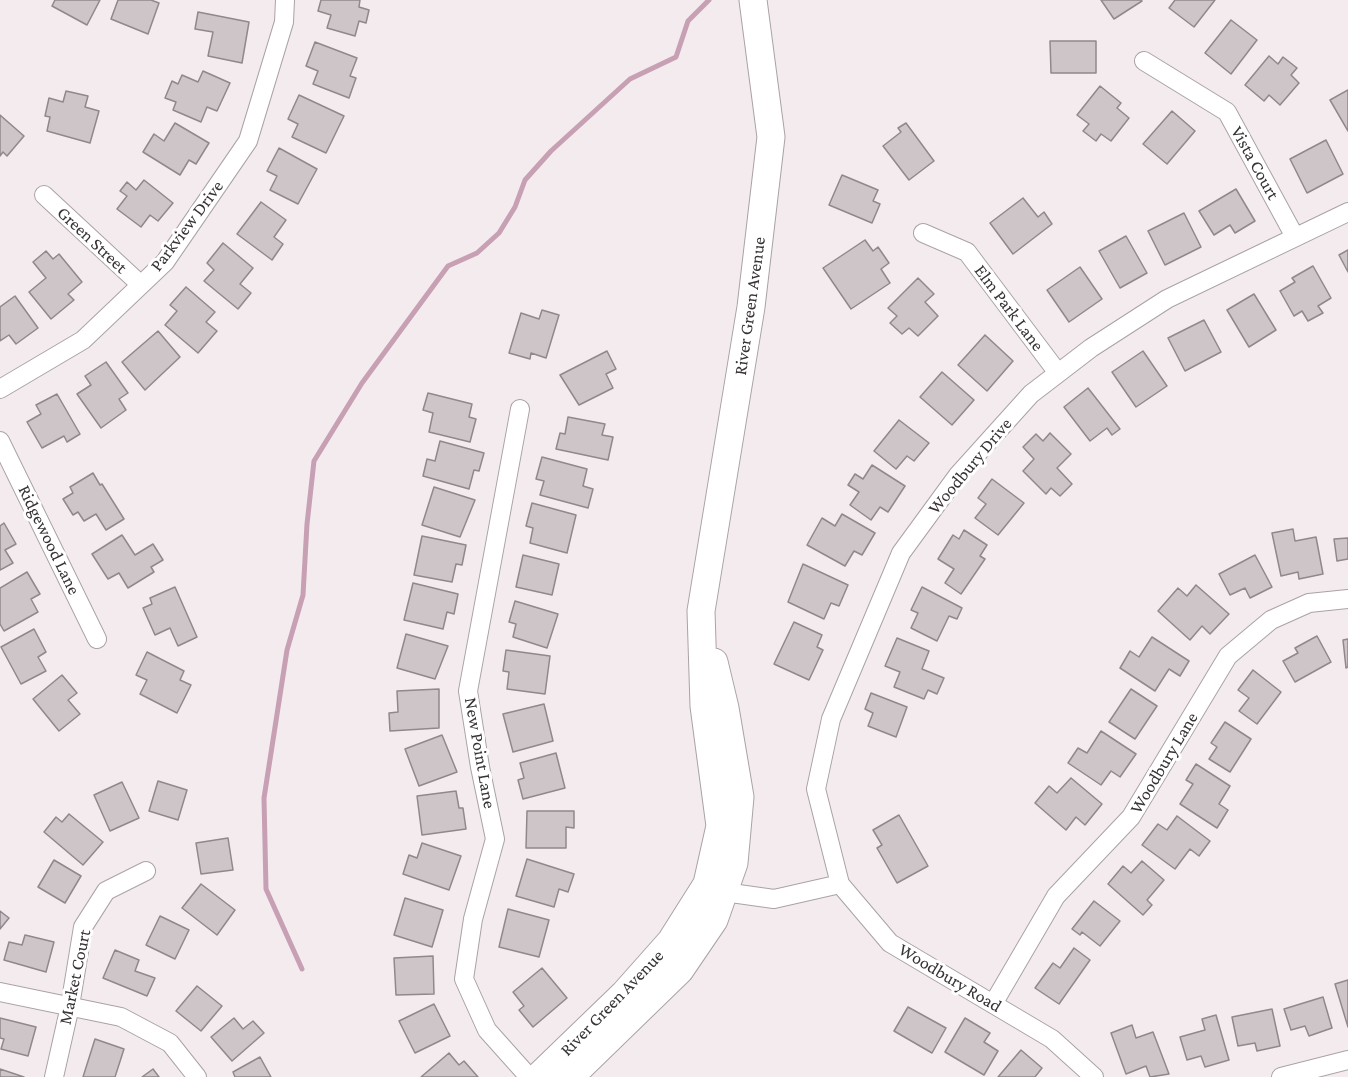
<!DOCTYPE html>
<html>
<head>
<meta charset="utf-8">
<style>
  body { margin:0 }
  canvas { display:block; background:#f4ebef }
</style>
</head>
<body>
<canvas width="1348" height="1077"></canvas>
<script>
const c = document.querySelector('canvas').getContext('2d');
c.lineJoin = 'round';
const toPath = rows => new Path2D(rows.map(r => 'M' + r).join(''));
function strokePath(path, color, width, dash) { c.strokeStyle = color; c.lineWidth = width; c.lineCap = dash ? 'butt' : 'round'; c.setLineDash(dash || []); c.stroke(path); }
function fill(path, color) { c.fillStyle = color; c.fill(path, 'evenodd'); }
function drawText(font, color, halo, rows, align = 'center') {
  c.font = font + ' "Crimson Pro",serif'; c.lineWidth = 6; c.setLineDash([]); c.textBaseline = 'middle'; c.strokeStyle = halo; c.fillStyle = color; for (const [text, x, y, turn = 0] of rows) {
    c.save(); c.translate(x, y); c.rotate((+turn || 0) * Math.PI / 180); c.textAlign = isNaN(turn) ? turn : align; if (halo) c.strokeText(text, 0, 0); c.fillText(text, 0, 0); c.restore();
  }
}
const stream = toPath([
  [302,969,266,889,264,798,287,650,303,595,307,524,314,461,362,383,448,266,477,253,499,233,515,207,525,180,551,151,630,79,676,57,688,21,709,0]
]);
const building = toPath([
  [55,0,100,0,87,25,52,6,55,0],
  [118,0,151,0,159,3,148,34,111,19,118,0],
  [321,0,360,0,359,7,369,10,366,23,359,21,355,36,327,28,331,15,318,11,321,0],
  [1101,0,1141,0,1142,1,1114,19,1101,0],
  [1175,0,1215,0,1194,27,1169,8,1175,0],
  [198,12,249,22,242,63,208,56,213,32,195,29,198,12],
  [1231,20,1257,40,1231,74,1205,53,1231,20],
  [1050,41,1096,41,1096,73,1051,73,1050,41],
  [315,42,357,58,350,76,356,78,349,98,313,84,318,71,306,66,315,42],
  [1269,56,1278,64,1283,57,1297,68,1291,75,1299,83,1280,105,1269,95,1264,101,1245,85,1269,56],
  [203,71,230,83,217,111,207,107,201,122,173,110,176,102,165,98,172,81,178,84,182,75,198,82,203,71],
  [1100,86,1121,103,1117,108,1129,118,1111,141,1101,134,1096,141,1083,131,1089,124,1077,115,1100,86],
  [1348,90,1348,131,1330,100,1348,90],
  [66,91,88,96,85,107,99,111,90,143,47,131,50,117,45,116,49,98,63,102,66,91],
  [299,95,344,116,326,153,292,137,298,124,288,119,299,95],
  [1172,111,1195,131,1167,164,1143,144,1172,111],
  [0,115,24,136,7,156,3,152,0,156,0,115],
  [175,123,209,143,196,164,189,160,180,175,143,152,154,134,164,141,175,123],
  [906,123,934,161,909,180,883,146,901,132,898,128,906,123],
  [1326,140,1343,174,1307,193,1290,159,1326,140],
  [279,148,317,169,298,204,270,190,277,176,267,171,279,148],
  [842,175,878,190,873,201,880,204,872,223,829,205,842,175],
  [144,180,173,203,158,221,150,215,141,227,117,209,127,196,120,191,127,182,136,190,144,180],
  [1236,189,1255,221,1235,233,1230,225,1214,235,1199,211,1236,189],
  [1023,198,1038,217,1044,212,1052,224,1013,254,990,223,1023,198],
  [261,202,286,220,274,237,283,244,272,260,237,234,261,202],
  [1184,213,1201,247,1165,265,1148,231,1184,213],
  [1126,236,1147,273,1120,288,1099,251,1126,236],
  [865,240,873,251,878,247,889,263,881,269,890,283,851,309,823,268,865,240],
  [223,243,253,268,240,284,251,293,238,309,204,281,214,270,207,263,223,243],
  [1348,250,1348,272,1339,255,1348,250],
  [46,251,53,259,59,254,82,282,68,294,74,300,51,319,29,292,46,278,33,262,46,251],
  [1313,266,1331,298,1318,306,1323,313,1308,321,1302,311,1294,316,1280,291,1295,282,1292,278,1313,266],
  [1080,267,1102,299,1069,322,1047,290,1080,267],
  [918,278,934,294,925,302,938,316,918,336,909,328,902,334,890,323,897,316,888,308,918,278],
  [186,287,215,312,206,322,217,331,198,353,165,325,177,311,170,305,186,287],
  [1254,294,1276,330,1249,347,1227,310,1254,294],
  [15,296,38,328,16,344,9,335,0,341,0,307,15,296],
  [542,310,559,315,546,358,531,353,530,359,509,353,521,313,539,319,542,310],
  [1204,320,1221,352,1185,371,1168,338,1204,320],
  [158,331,180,357,145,390,122,362,158,331],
  [985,335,1013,361,987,391,958,365,985,335],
  [607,351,616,369,606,374,613,388,579,405,560,375,607,351],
  [1143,351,1167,386,1136,407,1112,372,1143,351],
  [106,362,128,393,119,399,126,410,101,428,77,394,91,385,85,376,106,362],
  [942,372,974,400,952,425,920,397,942,372],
  [1088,388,1120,429,1112,435,1107,428,1090,441,1064,407,1088,388],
  [428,393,472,404,469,417,476,419,470,442,429,432,433,413,423,410,428,393],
  [57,394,80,434,67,442,64,436,42,448,27,422,41,414,36,405,57,394],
  [568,417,605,424,602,435,613,437,608,460,556,449,560,433,565,434,568,417],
  [899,420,929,443,914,461,907,456,896,469,874,451,899,420],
  [1050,433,1071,454,1057,468,1072,484,1060,496,1051,488,1046,494,1023,471,1034,459,1023,447,1036,434,1043,441,1050,433],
  [440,441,484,453,479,471,474,470,469,489,423,476,427,459,435,461,440,441],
  [542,457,587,469,583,486,593,489,588,508,540,495,544,481,536,479,542,457],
  [872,465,905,486,888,512,880,507,871,520,850,505,859,492,848,485,855,474,863,479,872,465],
  [93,473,100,485,102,484,124,519,106,530,96,514,84,521,78,512,73,515,63,499,73,493,70,487,93,473],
  [992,479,1024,503,998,535,975,518,986,504,978,498,992,479],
  [434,487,475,500,460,537,422,525,434,487],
  [532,503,576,515,567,553,530,543,533,528,526,526,532,503],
  [842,514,875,533,862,555,854,551,845,566,807,545,822,518,835,526,842,514],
  [4,523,16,544,5,550,13,563,0,570,0,526,4,523],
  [1293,529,1295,541,1316,537,1323,574,1299,579,1298,572,1281,576,1272,533,1293,529],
  [964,530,987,545,980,556,985,559,961,594,945,583,954,569,938,559,953,535,959,539,964,530],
  [122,535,135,555,153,544,163,560,151,567,154,572,128,588,119,573,108,579,92,554,122,535],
  [422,536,466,545,462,565,456,564,452,582,414,575,422,536],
  [1348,538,1348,559,1337,561,1334,539,1348,538],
  [523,555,559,564,552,595,516,587,523,555],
  [1255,555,1272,587,1250,598,1245,588,1230,595,1219,574,1255,555],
  [803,564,848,585,839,606,831,603,824,619,788,602,803,564],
  [27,572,40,594,31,599,38,612,4,631,0,624,0,588,27,572],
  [413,583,458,594,454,614,447,612,443,629,404,620,413,583],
  [1196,585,1229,614,1210,634,1202,626,1190,640,1158,611,1178,588,1187,596,1196,585],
  [175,587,197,637,178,646,170,628,155,635,143,608,152,604,150,598,175,587],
  [922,587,962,608,957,619,949,616,937,641,911,628,918,613,911,610,922,587],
  [515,601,558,614,547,648,513,637,516,624,509,622,515,601],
  [794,622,822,635,817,647,823,650,809,680,774,664,794,622],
  [34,629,46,652,38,657,46,671,21,684,1,647,34,629],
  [406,634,448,646,435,679,397,668,406,634],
  [1317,636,1331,662,1295,682,1283,661,1298,653,1295,648,1317,636],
  [1152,637,1189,661,1180,676,1169,669,1155,691,1120,668,1130,651,1139,657,1152,637],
  [897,638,929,651,922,669,944,678,937,694,928,690,924,699,894,687,900,672,885,666,897,638],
  [1348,639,1348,667,1346,668,1343,640,1348,639],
  [506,650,550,656,545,694,507,689,509,672,503,671,506,650],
  [147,652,184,671,180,680,191,685,177,713,140,694,147,680,136,675,147,652],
  [1253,670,1281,692,1257,724,1239,711,1249,698,1238,690,1253,670],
  [62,675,77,693,68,700,80,714,59,731,33,699,62,675],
  [439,689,439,728,390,731,389,713,398,712,397,691,439,689],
  [1131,689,1157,706,1135,739,1109,722,1131,689],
  [871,693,907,707,896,737,868,726,873,713,865,709,871,693],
  [544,704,553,741,513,752,503,714,544,704],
  [1225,722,1251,739,1230,772,1209,759,1217,747,1211,743,1225,722],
  [1101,731,1136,754,1120,777,1111,771,1101,785,1068,763,1078,748,1087,753,1101,731],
  [442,735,457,772,419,786,405,749,442,735],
  [556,753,565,788,523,799,518,780,524,778,520,763,556,753],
  [1196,764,1230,786,1219,804,1228,810,1217,828,1180,804,1193,784,1186,780,1196,764],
  [1071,778,1102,804,1085,825,1076,817,1066,830,1035,803,1049,786,1057,793,1071,778],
  [158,781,187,790,178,820,149,811,158,781],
  [122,782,139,818,110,831,94,795,122,782],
  [456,791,459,808,463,808,466,829,422,835,417,796,456,791],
  [527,811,574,811,574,828,566,827,566,848,526,848,527,811],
  [69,814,103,842,83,865,44,832,56,817,62,822,69,814],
  [899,815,928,866,897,883,877,848,882,845,873,830,899,815],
  [1177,816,1210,841,1199,856,1190,849,1175,869,1142,845,1158,824,1167,830,1177,816],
  [228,838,233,870,201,874,196,843,228,838],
  [422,843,461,856,449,890,403,874,409,855,417,858,422,843],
  [527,859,574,874,568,892,559,889,554,907,516,896,527,859],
  [54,860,81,876,65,903,38,887,54,860],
  [1142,861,1164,880,1147,900,1152,905,1143,915,1108,884,1123,866,1131,873,1142,861],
  [201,884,235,910,217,935,182,908,201,884],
  [405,898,443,910,432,947,394,935,405,898],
  [1094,901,1120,921,1100,946,1082,932,1080,935,1072,929,1094,901],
  [508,909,549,920,539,957,499,947,508,909],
  [0,911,9,918,0,929,0,911],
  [160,916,189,930,175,959,146,945,160,916],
  [25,935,54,942,46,972,4,960,9,942,22,945,25,935],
  [1074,948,1090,960,1059,1004,1035,988,1053,963,1060,968,1074,948],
  [115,950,139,960,135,971,155,978,147,996,103,978,115,950],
  [433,956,434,994,396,995,394,958,433,956],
  [542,968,567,998,533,1027,519,1010,524,1006,513,992,542,968],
  [1348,980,1348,1027,1335,984,1348,980],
  [197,986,222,1006,201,1031,176,1011,197,986],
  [1323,997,1332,1028,1309,1036,1305,1026,1291,1030,1284,1009,1323,997],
  [434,1004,450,1036,415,1053,399,1021,434,1004],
  [908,1007,946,1028,932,1053,894,1031,908,1007],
  [1272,1009,1280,1046,1257,1051,1255,1043,1238,1046,1232,1017,1272,1009],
  [1216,1015,1229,1060,1205,1067,1201,1056,1187,1060,1180,1037,1205,1030,1202,1019,1216,1015],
  [0,1018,36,1027,28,1056,1,1049,4,1039,0,1038,0,1018],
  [234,1018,243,1029,253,1021,264,1033,232,1061,211,1037,234,1018],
  [965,1018,990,1033,984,1042,998,1051,984,1075,945,1052,965,1018],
  [1132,1025,1136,1038,1153,1032,1169,1074,1150,1077,1146,1066,1126,1074,1111,1033,1132,1025],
  [95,1039,124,1049,115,1077,83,1077,95,1039],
  [1021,1050,1042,1068,1035,1077,998,1077,1021,1050],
  [449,1053,459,1065,464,1061,478,1077,421,1077,449,1053],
  [260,1057,271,1077,235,1077,233,1072,260,1057],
  [0,1069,24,1077,0,1077,0,1069],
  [153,1069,159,1077,142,1077,153,1069]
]);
const street = toPath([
  [1144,61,1227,112,1295,237],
  [44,195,141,285],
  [923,233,967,252,1058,373],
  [0,389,83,340,165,262,248,141,284,22,285,0],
  [520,409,468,691,480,767,495,839,473,919,464,979,487,1030,529,1077],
  [0,441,97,639],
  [840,884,816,789,831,719,901,553,958,475,1031,394,1091,348,1167,299,1348,212],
  [714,887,724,892,774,899,840,884,890,943,1052,1039,1094,1077],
  [0,992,121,1017,170,1043,197,1077],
  [993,1004,1056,896,1131,817,1228,656,1271,620,1309,603,1348,599],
  [54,1077,70,1006,83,927,106,891,146,871],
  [1281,1077,1348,1060]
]);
const secondary = toPath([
  [538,1077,624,994,671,941,707,884,720,826,704,706,701,611,751,307,771,137,753,0],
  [570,1077,680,970,714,920,734,863,740,797,725,708,714,662]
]);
const streetNames = [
  ["Vista Court",1255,163,61],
  ["Parkview Drive",187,226,-53],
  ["Green Street",92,240,43],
  ["River Green Avenue",750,306,-82],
  ["Elm Park Lane",1009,308,53],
  ["Woodbury Drive",970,466,-50],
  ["Ridgewood Lane",49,540,64],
  ["New Point Lane",480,753,80],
  ["Woodbury Lane",1164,763,-59],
  ["Market Court",75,977,-78],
  ["Woodbury Road",950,978,31],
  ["River Green Avenue",612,1003,-46]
];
strokePath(stream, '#c7a0b4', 5);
fill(building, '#cec5c9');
strokePath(building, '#90888c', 1.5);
strokePath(street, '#aaa2a6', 20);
strokePath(secondary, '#aaa2a6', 29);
strokePath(street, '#fff', 18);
strokePath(secondary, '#fff', 27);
drawText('18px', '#373335', '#fff', streetNames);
</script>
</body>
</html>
